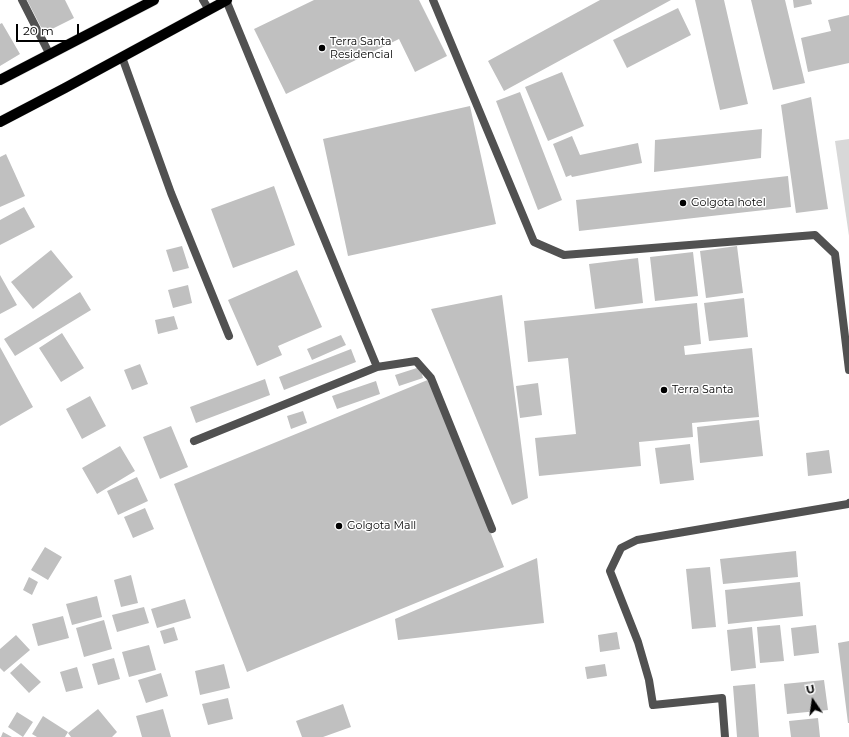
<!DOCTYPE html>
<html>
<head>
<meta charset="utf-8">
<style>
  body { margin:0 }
  #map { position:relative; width:849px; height:737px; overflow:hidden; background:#fff; font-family:Montserrat,sans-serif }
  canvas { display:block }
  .north { position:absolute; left:793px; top:681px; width:40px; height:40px; -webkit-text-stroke:3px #fff; paint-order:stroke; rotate:347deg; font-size:11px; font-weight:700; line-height:16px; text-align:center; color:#000 }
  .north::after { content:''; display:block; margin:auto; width:14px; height:18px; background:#000; clip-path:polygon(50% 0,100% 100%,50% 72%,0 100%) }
  .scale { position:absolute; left:16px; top:24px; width:63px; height:18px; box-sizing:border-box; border:2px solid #000; border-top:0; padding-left:5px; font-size:12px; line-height:14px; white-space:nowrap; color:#000; -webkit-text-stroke:3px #fff; paint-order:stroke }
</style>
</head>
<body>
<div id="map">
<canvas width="849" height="737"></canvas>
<div class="north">U</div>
<div class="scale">20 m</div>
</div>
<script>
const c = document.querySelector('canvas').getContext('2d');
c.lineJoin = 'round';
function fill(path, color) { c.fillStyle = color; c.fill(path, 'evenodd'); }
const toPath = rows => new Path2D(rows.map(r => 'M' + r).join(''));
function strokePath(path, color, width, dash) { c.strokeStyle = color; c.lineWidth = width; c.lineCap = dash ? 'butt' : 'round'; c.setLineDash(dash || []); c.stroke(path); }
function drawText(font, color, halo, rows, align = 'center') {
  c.font = font + ' Montserrat,sans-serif'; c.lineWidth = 3; c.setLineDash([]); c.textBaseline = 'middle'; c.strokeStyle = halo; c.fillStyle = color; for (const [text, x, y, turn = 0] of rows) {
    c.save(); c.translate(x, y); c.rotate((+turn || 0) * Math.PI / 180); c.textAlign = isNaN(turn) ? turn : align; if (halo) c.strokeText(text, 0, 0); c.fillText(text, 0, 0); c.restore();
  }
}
const green = toPath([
  [849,139,849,236,835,141]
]);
const building = toPath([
  [27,0,65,0,74,18,44,33],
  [314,0,419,0,447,56,415,72,399,39,286,94,254,29],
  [600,0,671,0,504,91,488,61],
  [695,0,724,0,748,104,720,110],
  [751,0,785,0,805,83,773,90],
  [793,0,811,0,812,4,794,8],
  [678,8,691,35,627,68,613,40],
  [849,15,849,63,808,72,801,38,831,31,828,20],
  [2,23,20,54,0,66,0,24],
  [562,72,584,126,548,141,525,87],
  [520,92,562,200,538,210,496,101],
  [811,97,828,209,796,213,781,105],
  [470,106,496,224,348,256,323,139],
  [762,129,761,158,654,172,655,140],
  [572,136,580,155,638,143,642,163,572,177,571,175,566,177,553,144],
  [6,154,25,196,0,207,0,157],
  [788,176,791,207,579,231,576,200],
  [274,186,295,245,233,268,211,209],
  [24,207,35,227,0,245,0,220],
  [182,246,189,268,173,272,166,250],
  [737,246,743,293,706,298,700,251],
  [51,250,73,277,33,309,11,282],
  [693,252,698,296,655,301,650,257],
  [638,258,643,303,595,309,589,264],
  [297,270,322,327,278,346,282,355,257,366,228,300],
  [0,275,17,305,0,314],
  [188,285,192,303,173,308,168,290],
  [80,292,91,310,15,356,4,339],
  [502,295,528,498,512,505,431,309],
  [744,298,748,337,709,341,704,303],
  [697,303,701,344,684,346,685,355,752,348,759,417,692,423,693,437,639,442,641,466,539,476,535,438,576,434,568,358,528,362,524,321],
  [174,316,178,329,158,334,155,320],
  [62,333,84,368,61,382,39,348],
  [341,335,346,345,312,360,307,349],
  [0,347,33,407,0,426],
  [351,349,356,362,284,390,279,377],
  [140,364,148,384,132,390,124,370],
  [420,367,423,378,399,386,395,375],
  [265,379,270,395,196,423,190,407],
  [430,379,504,567,247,672,174,484],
  [376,381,380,394,337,409,332,396],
  [538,383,542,415,520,418,516,386],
  [90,396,106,426,82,439,66,409],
  [303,411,307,423,291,429,287,416],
  [759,420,763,456,700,463,697,427],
  [171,426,188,467,160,479,143,437],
  [690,444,694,480,660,484,655,448],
  [120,446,135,471,97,494,82,468],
  [829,450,832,473,808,476,806,453],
  [137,477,148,501,118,515,107,491],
  [145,508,154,529,133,538,124,517],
  [45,547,62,557,48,580,31,570],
  [796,551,798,577,723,584,720,559],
  [537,558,544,623,398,640,395,619],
  [710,567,716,627,692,629,686,569],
  [131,575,138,603,121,607,114,580],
  [29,577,38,582,32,595,23,590],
  [800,582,803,616,728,624,725,590],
  [97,596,102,617,72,625,66,604],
  [185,599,191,618,157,628,151,609],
  [144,607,149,623,117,632,112,615],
  [63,616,69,638,38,646,32,624],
  [104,620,112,649,84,657,76,628],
  [780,625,784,661,760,663,757,627],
  [816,625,819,653,794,656,791,628],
  [174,627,178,640,164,644,160,631],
  [752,627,756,668,731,671,727,630],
  [617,632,620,649,600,652,598,635],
  [16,635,30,650,4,672,0,668,0,649],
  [849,641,849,723,848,723,838,643],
  [149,645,156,670,129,677,122,652],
  [114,658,120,679,98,685,92,664],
  [21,663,41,682,29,693,10,673],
  [224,664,230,688,200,695,195,671],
  [605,664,607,676,587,679,585,667],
  [77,667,83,688,66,692,60,672],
  [161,673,168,696,146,703,138,680],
  [824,680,828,710,787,714,784,684],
  [755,684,759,737,737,737,733,686],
  [228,698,233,719,208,725,202,704],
  [343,704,351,727,323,737,302,737,296,721],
  [98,709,117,732,112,737,71,737,68,733],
  [163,709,171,737,142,737,136,716],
  [17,712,33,722,23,737,8,727],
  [43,716,68,732,65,737,37,737,32,734],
  [818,718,820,737,791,737,789,721],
  [3,732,12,737,1,737]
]);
const lane = toPath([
  [203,0,209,10],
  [226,0,377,367],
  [433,0,534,242,564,255,815,235,835,254,849,370],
  [122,57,171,193,229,336],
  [194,441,377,367,416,361,431,378,492,529],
  [725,737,722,698,653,705,649,680,638,642,610,571,621,548,637,540,848,504,849,503]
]);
const street = toPath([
  [22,0,50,55]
]);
const primary = toPath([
  [0,80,154,0],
  [0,122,65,88,227,0]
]);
const markers = [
  [322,48,4,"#000"],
  [683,203,4,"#000"],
  [664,390,4,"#000"],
  [339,526,4,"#000"]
];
const poiNames = [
  ["Terra Santa",330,42],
  ["Residencial",330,55],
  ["Golgota hotel",691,203],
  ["Terra Santa",672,390],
  ["Golgota Mall",347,526]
];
fill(green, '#d8d8d8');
fill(building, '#c0c0c0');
strokePath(primary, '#dbdbdb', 11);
strokePath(lane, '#515151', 8);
strokePath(street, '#515151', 8);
strokePath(primary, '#000', 10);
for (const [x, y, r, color] of markers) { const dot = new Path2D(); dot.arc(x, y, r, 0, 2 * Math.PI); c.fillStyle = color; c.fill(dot); strokePath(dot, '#fff', 1.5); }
drawText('11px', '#000', '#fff', poiNames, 'left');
</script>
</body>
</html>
